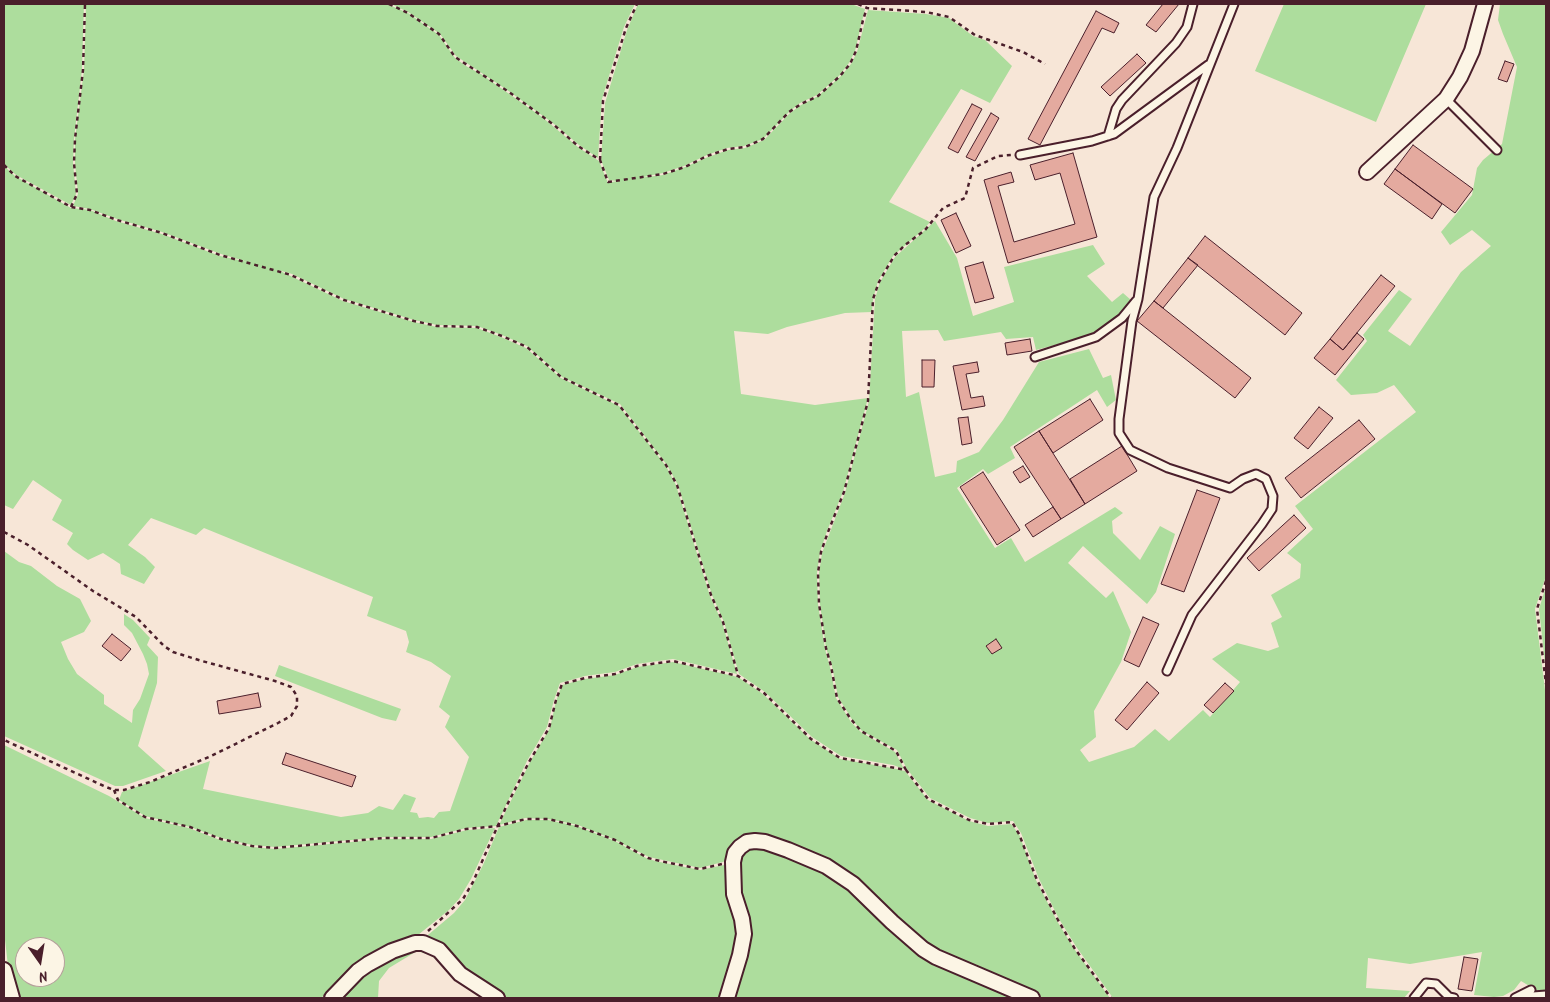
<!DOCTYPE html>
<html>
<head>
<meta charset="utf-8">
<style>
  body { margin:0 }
  #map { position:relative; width:1550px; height:1002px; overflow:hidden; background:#f7e6d7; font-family:Kalam,sans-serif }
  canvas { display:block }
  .frame { position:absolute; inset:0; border:5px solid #4a1f2b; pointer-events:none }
  .north { position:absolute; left:15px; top:937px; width:50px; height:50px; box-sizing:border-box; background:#fcf5e5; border:1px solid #b59f9b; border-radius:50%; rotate:167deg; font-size:14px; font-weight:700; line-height:20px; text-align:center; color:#4a1f2b }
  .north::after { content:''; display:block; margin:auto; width:18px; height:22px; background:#4a1f2b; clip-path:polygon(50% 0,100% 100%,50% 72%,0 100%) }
</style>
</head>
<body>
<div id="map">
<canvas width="1550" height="1002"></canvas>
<div class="frame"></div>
<div class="north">N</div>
</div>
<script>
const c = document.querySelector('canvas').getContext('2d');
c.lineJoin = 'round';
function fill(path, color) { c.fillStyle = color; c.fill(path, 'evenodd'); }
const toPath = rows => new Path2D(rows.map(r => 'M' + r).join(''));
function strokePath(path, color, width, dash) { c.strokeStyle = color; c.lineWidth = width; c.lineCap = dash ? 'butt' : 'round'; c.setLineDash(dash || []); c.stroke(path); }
const green = toPath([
  [4,4,84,4,82,70,74,139,73,163,76,194,71,205,16,175,4,164],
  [86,4,387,4,408,13,439,35,455,58,466,66,481,74,542,117,578,147,599,161,608,183,617,181,609,180,601,160,605,103,627,30,638,4,851,4,865,9,855,51,849,63,839,76,817,95,800,103,789,112,763,139,744,146,727,148,707,155,684,166,663,173,638,178,663,175,685,167,708,157,728,150,745,148,764,140,790,113,801,105,818,96,840,77,851,64,857,52,868,10,926,14,949,18,973,36,985,40,1012,66,990,103,961,89,889,202,930,222,924,229,893,256,878,281,873,299,872,312,845,313,787,327,768,334,734,331,741,394,815,405,868,398,843,492,827,531,820,552,817,573,818,604,825,649,830,667,836,698,851,722,861,732,895,752,904,769,893,765,841,756,812,737,765,692,739,674,724,622,712,595,678,485,667,465,620,404,562,377,527,346,502,335,477,326,437,325,414,320,344,299,292,274,278,270,343,301,414,322,437,327,477,328,501,337,526,348,561,378,619,406,666,466,676,485,710,596,722,622,737,674,673,659,637,664,615,672,585,676,560,683,554,700,547,727,527,761,496,826,466,828,431,837,384,837,275,847,252,845,221,838,190,827,145,816,119,800,122,792,210,761,203,789,341,817,368,813,379,806,393,810,404,794,416,798,410,812,417,813,419,818,428,817,434,818,439,812,450,811,469,757,445,727,450,716,439,707,451,676,431,662,406,652,409,642,406,631,367,616,373,597,204,528,196,535,151,518,128,545,145,557,155,567,144,584,121,574,120,564,103,553,88,560,73,550,67,544,73,533,52,520,62,500,33,480,13,509,4,505,4,166,15,176,71,208,90,210,116,221,162,234,220,256,248,262,221,254,162,232,117,219,90,209,73,206,78,194,75,163,75,139,84,70],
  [391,4,635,4,624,27,602,99,598,158,579,145,554,124,510,92,456,56,440,34,408,12],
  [1284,4,1426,4,1376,122,1255,71],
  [1500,4,1546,4,1546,576,1535,609,1546,698,1546,990,1536,990,1521,981,1514,990,1503,996,1494,997,1474,995,1482,952,1410,964,1368,958,1366,988,1410,991,1404,998,1113,998,1077,948,1059,919,1039,879,1021,833,1013,821,988,823,970,818,930,798,907,769,897,750,862,731,853,721,838,697,832,666,826,648,820,604,819,573,822,553,845,493,869,401,875,299,880,282,895,257,935,221,957,258,973,316,1014,302,1004,267,1093,245,1105,264,1087,276,1112,302,1123,293,1131,300,1121,313,1099,330,1085,337,1036,350,1033,337,1006,339,1001,332,944,341,938,330,902,331,906,397,919,392,935,477,956,472,957,461,979,452,1003,420,1039,362,1089,349,1103,378,1111,375,1116,400,1107,407,1097,390,1010,447,1015,458,988,474,983,469,957,488,995,548,1011,538,1025,562,1115,507,1123,513,1112,521,1113,533,1140,560,1160,526,1175,534,1156,592,1147,604,1083,546,1068,563,1106,598,1113,591,1131,632,1121,662,1094,711,1096,737,1080,750,1089,762,1134,747,1155,729,1169,741,1203,710,1210,717,1240,682,1212,659,1237,643,1268,651,1279,647,1271,623,1282,617,1271,595,1300,578,1301,564,1287,553,1313,529,1295,506,1416,412,1394,385,1377,393,1351,395,1336,380,1367,341,1363,335,1399,290,1412,299,1388,331,1410,346,1461,272,1491,246,1472,230,1450,245,1441,232,1472,195,1477,168,1483,160,1502,144,1517,67,1503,34,1498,20],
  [4,551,19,562,31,566,57,586,80,599,91,621,84,632,61,642,68,659,77,674,104,695,104,704,132,723,133,710,140,699,149,674,147,664,143,654,132,633,124,625,124,614,133,620,150,638,147,645,158,657,157,683,138,746,166,771,123,786,115,786,4,736],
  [1546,586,1546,672,1539,609],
  [673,662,738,677,763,694,810,739,840,759,892,768,905,771,928,800,969,821,988,826,1011,824,1019,834,1036,880,1057,921,1075,950,1110,998,1043,998,956,962,923,944,870,893,755,838,730,860,700,868,649,857,615,840,578,825,548,819,525,818,499,825,530,762,550,728,556,701,562,685,585,679,615,675,637,667],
  [279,665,401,709,396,721,382,718,275,676],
  [4,745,109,796,145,818,189,828,220,840,252,847,275,849,384,839,431,839,467,830,495,828,471,879,459,899,449,910,418,935,387,948,343,978,321,998,16,998,8,966,4,931],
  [25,947,55,947,55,977,25,977],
  [526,820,548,820,577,826,615,841,648,859,660,862,700,870,729,864,741,933,722,998,504,998,472,979,422,940,454,913,465,900,483,865,499,827],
  [755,843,825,868,922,950,1028,998,729,998,736,977,738,901,737,854],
  [404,949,431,949,491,998,483,998,465,987,441,963,430,955,417,951,389,968,379,981,378,998,335,998,360,973]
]);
const building = toPath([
  [1163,4,1179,4,1156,32,1146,25,1163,4],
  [1096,11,1119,23,1114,33,1102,28,1040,145,1028,139,1096,11],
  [1137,54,1146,63,1110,96,1101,87,1137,54],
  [1505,61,1514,64,1507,82,1498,79,1505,61],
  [972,104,982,109,958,153,948,148,972,104],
  [991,113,999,118,975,161,966,157,991,113],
  [1413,145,1473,189,1455,213,1395,169,1413,145],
  [1073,153,1097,237,1008,263,984,180,1011,172,1014,182,998,186,1014,242,1075,224,1060,173,1035,180,1030,165,1073,153],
  [1395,169,1442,204,1432,219,1384,184,1395,169],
  [956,213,971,246,956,253,941,220,956,213],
  [1205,236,1302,313,1285,335,1188,258,1205,236],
  [1188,258,1198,265,1163,308,1154,301,1188,258],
  [983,262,994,298,975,303,965,267,983,262],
  [1381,275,1395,286,1343,350,1330,339,1381,275],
  [1154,301,1251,378,1235,398,1137,321,1154,301],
  [1357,333,1364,339,1335,375,1314,358,1330,339,1343,350,1357,333],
  [1030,339,1032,351,1007,355,1005,343,1030,339],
  [922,360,935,360,934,387,922,387,922,360],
  [977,362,979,372,966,374,971,398,983,396,985,406,962,410,953,366,977,362],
  [1090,399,1103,420,1053,453,1039,431,1090,399],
  [1319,407,1333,418,1308,449,1294,438,1319,407],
  [968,417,972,443,962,445,958,418,968,417],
  [1359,420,1375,439,1301,498,1285,478,1359,420],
  [1039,431,1085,504,1061,519,1014,447,1039,431],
  [1122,446,1137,471,1085,504,1070,479,1122,446],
  [1023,466,1030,477,1020,483,1013,472,1023,466],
  [983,472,1020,530,997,545,960,487,983,472],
  [1197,490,1220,498,1184,592,1161,584,1197,490],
  [1053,507,1061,519,1033,537,1025,525,1053,507],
  [1294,515,1306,528,1259,571,1247,558,1294,515],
  [1143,617,1159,624,1139,667,1124,660,1143,617],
  [112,634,131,649,121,661,102,646,112,634],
  [996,639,1002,648,992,654,986,646,996,639],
  [1147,682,1159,693,1127,730,1115,720,1147,682],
  [1225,683,1234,691,1213,713,1204,705,1225,683],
  [258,693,261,707,219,714,217,701,258,693],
  [286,753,356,776,352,787,282,764,286,753],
  [1464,957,1478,959,1472,991,1458,989,1464,957]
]);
const path = toPath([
  [389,4,408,13,439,34,455,57,509,92,554,125,578,146,600,160,608,182,663,174,685,167,707,156,728,149,745,147,763,139,789,112,801,104,818,96,840,76,850,64,856,51,863,20,867,8],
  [858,4,867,8,926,12,949,17,975,35,1023,52,1045,64],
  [600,160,603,101,626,28,637,4],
  [4,165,15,176,71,207,90,210,117,220,162,233,220,255,291,275,344,300,414,321,437,326,477,327,502,336,527,347,561,377,619,405,666,465,677,485,711,595,723,622,738,675],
  [71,207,77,194,74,163,75,139,83,70,85,4],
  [4,532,28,545,93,591,136,617,164,646,173,652,202,661,275,681,291,687,297,696,297,706,291,716,278,723,211,756,150,782,124,790,114,790,106,787,4,740],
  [1546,581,1537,609,1546,684],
  [906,770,896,751,861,731,850,718,837,698,831,666,826,648,819,604,818,573,821,552,828,532,844,492,868,401,873,299,879,282,894,256,905,245,925,230,943,208,965,198,973,168,998,156,1012,155],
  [114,790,118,800,145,817,190,827,221,839,252,846,275,848,384,838,431,838,466,829,498,826,526,819,548,819,577,826,615,840,648,858,660,861,700,869,722,864],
  [428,931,463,899,473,882,506,807,529,762,549,728,556,700,562,684,585,678,615,674,637,666,673,661,738,676,764,693,811,739,840,758,906,770,928,799,969,820,988,824,1012,822,1019,834,1037,880,1058,920,1075,949,1111,998]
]);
const service = toPath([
  [1446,99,1497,150],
  [1108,136,1116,109,1122,100,1176,43,1187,27,1193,4],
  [1020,155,1092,141,1114,134,1208,65],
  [1035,357,1096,337,1122,318,1136,301],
  [1167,671,1192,615,1262,524,1272,509,1273,496,1266,479,1256,474,1243,479,1230,488,1168,468,1130,450,1119,433,1119,419,1132,321,1138,299,1154,197,1177,148,1234,4],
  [1520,997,1546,995],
  [1414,998,1426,983,1436,984,1449,997,1454,998],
  [1515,998,1531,990]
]);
const minor = toPath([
  [1367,172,1446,99,1460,77,1472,51,1485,4],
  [4,970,12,998],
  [332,998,358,971,368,964,392,951,415,943,423,943,439,950,460,974,497,998],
  [727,998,740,955,744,934,742,919,734,894,733,862,735,853,740,847,747,842,755,841,765,842,788,850,826,866,853,884,892,922,923,949,936,957,1032,998]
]);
fill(green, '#addd9d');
fill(building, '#e4aa9f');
strokePath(building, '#4a1f2b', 1);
strokePath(service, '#4a1f2b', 11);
strokePath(minor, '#4a1f2b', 18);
strokePath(path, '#4a1f2b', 2.5, [4, 4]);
strokePath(service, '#fcf5e5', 7);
strokePath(minor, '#fcf5e5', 14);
</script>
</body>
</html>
